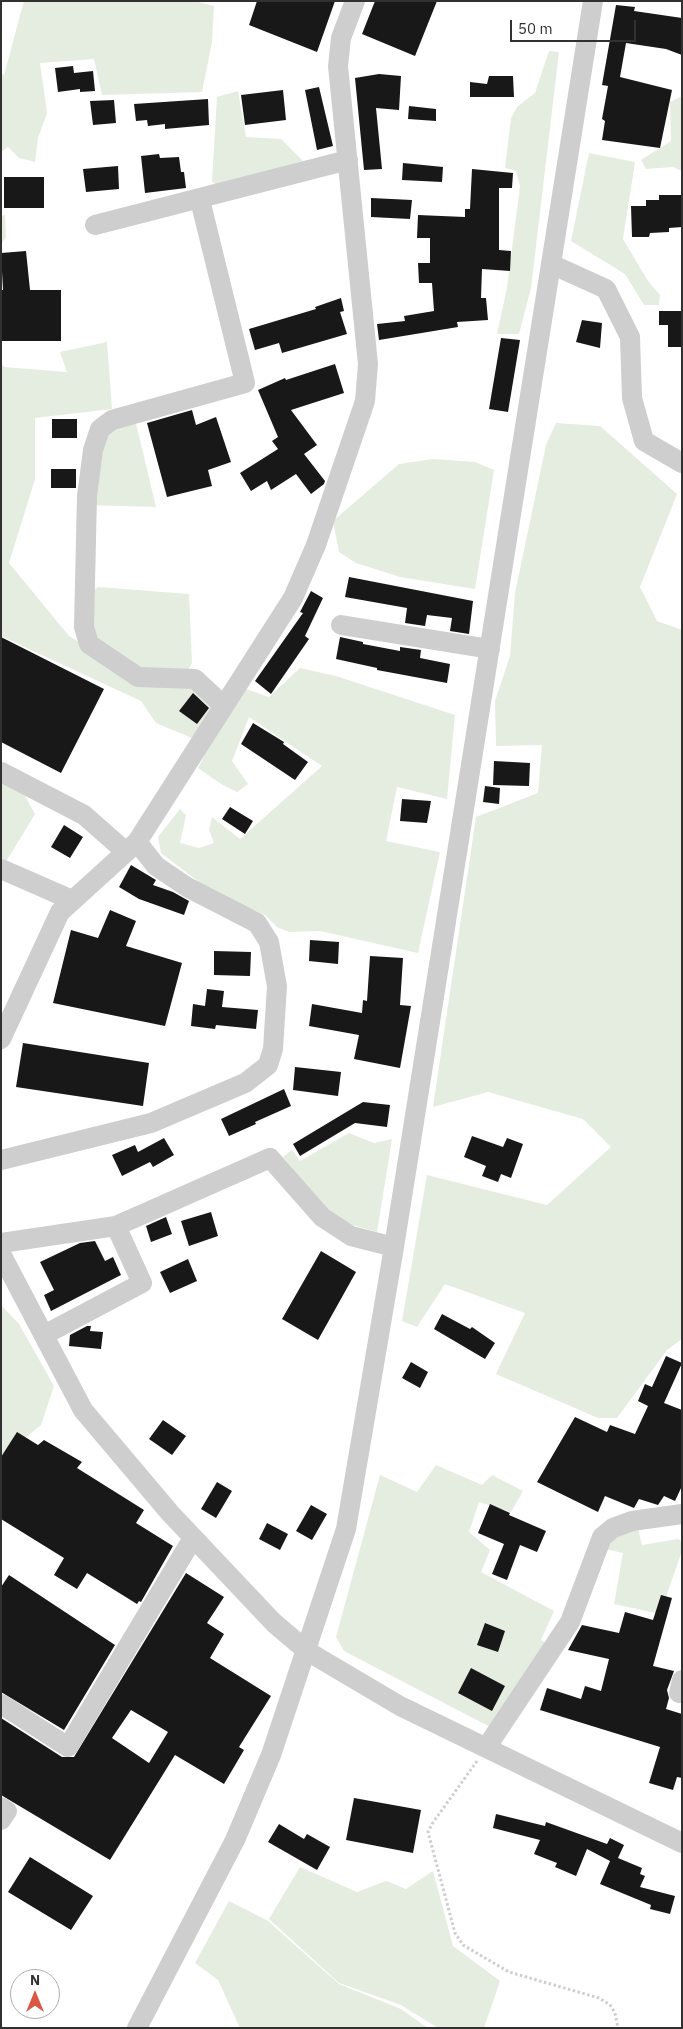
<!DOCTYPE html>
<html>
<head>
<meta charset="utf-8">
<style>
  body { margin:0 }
  #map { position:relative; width:683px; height:2029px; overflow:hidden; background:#fff; font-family:"IBM Plex Sans",sans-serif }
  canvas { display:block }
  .frame { position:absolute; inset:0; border:2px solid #313131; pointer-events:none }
  .north { position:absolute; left:10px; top:1969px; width:50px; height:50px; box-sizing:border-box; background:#fff; border:1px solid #adadad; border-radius:50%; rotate:0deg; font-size:14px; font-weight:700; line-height:20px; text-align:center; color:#313131 }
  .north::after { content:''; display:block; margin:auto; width:18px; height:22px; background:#da5741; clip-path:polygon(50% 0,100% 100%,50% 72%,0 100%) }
  .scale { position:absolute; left:510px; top:20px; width:126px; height:22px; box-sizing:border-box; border:2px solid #313131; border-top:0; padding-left:6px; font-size:15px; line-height:18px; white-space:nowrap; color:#313131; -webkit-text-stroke:4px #fff; paint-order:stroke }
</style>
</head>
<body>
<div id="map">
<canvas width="683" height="2029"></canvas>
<div class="frame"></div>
<div class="north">N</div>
<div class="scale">50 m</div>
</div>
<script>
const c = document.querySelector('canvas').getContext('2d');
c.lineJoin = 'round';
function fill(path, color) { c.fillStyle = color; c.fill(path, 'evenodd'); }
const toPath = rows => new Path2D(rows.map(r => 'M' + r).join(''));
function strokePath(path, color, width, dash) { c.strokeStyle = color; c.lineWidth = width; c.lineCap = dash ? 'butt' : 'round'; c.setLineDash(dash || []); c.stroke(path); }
const green = toPath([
  [24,1,195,1,214,6,212,42,202,92,102,95,94,59,40,63,47,113,38,138,35,162,19,158,8,147,1,152,1,73,4,75],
  [549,51,559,52,531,288,519,334,497,334,507,288,520,187,516,171,505,168,511,118,517,107,535,93],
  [238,91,246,137,281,139,303,161,216,186,212,181,217,97],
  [682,96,682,171,673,167,646,169,641,160,671,141,670,102],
  [589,153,635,162,623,239,648,281,660,295,659,305,644,305,625,274,571,241],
  [5,215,6,237,1,245,1,216],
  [107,342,112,409,35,418,35,479,9,563,69,636,136,676,195,684,216,703,194,739,156,723,141,701,1,636,1,363,4,367,67,372,60,352],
  [135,419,156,507,86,505,112,420],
  [556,423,600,426,677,494,640,587,657,621,682,630,682,1339,667,1350,617,1418,598,1418,496,1374,525,1313,445,1284,417,1327,402,1321,427,1175,547,1205,611,1147,583,1119,488,1092,433,1107,476,817,538,793,542,745,496,746,495,701,510,656,515,593,546,445],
  [433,459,475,462,494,470,475,589,400,577,356,563,339,552,333,521,399,464],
  [98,587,189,594,192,663,187,672,138,668,92,636,89,593],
  [300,668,336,676,455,715,447,799,397,787,386,841,440,852,418,953,320,931,289,932,277,927,265,915,212,892,161,853,158,837,180,809,186,815,180,843,199,848,214,843,209,830,212,817,240,839,322,766,249,717,232,761,248,784,237,792,221,784,198,768,240,687,269,697],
  [1,781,25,796,35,814,4,865,1,863],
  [349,1133,374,1143,392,1139,377,1232,349,1224,324,1207,283,1157,292,1150,300,1161],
  [1,1305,19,1324,54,1386,41,1425,1,1458],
  [436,1465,482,1485,492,1475,523,1491,511,1512,479,1502,469,1532,490,1550,481,1572,554,1611,541,1640,552,1647,498,1731,344,1651,336,1637,380,1475,417,1492],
  [638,1528,642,1545,678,1539,681,1541,682,1551,660,1614,614,1604,623,1553,605,1549,614,1535],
  [300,1867,357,1892,386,1881,406,1889,433,1871,453,1946,500,1981,484,2028,438,2028,401,2005,339,1983,269,1919],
  [229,1901,268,1921,339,1984,401,2009,428,2028,240,2028,218,1980,195,1963]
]);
const building = toPath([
  [257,1,335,1,317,52,249,25],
  [375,1,437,1,415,56,362,34],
  [616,5,635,7,634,11,682,18,682,55,666,49,626,43,620,77,672,90,660,148,602,140,605,121,602,119,608,86,602,85],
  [73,66,74,73,93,71,95,91,80,92,80,89,58,92,55,68],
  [379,74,401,76,399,110,376,108,382,169,364,170,355,78],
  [489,76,513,76,514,97,470,97,470,82,487,84],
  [319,87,333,146,317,150,305,90],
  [283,90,286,120,245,125,241,95],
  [208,99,209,125,165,129,165,124,148,126,147,120,136,121,134,104],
  [114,100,116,123,93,125,90,101],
  [409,106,436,109,436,121,408,119],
  [159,154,160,158,179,157,181,172,184,172,186,188,145,193,141,156],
  [403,163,443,167,442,182,402,180],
  [118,166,119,189,86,192,83,169],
  [472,169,513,173,512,188,499,188,499,250,511,251,510,271,482,269,481,298,486,298,488,320,457,322,458,327,379,340,377,324,405,321,404,316,434,311,432,283,419,283,418,263,430,263,430,238,417,238,418,215,465,217,465,209,470,209],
  [4,177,44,177,44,208,4,208],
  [659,195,682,195,682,227,669,228,669,232,650,233,649,237,632,237,631,206,646,206,646,200,659,200],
  [371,198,412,200,410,219,371,217],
  [26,251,30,290,61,290,61,341,1,341,1,290,3,290,1,253],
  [341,298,344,311,340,312,347,334,282,353,279,343,255,350,249,329,316,309,315,307],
  [659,311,682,311,682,347,668,347,668,325,659,325],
  [582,320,602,323,600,348,576,342],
  [501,338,520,340,508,412,489,409],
  [335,364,344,393,291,410,317,445,304,454,325,481,324,484,311,494,296,474,271,490,267,481,251,491,240,473,278,449,272,441,278,437,258,390,285,378,286,380],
  [192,410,196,425,216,417,231,462,208,470,212,486,167,497,147,423],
  [52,419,77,419,77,438,52,438],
  [51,469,76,469,76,488,51,488],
  [349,577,473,601,469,634,450,631,452,618,427,615,425,626,405,623,407,608,345,597],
  [311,591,323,598,305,636,309,639,271,694,255,681,303,613,300,612],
  [1,637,104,689,61,773,1,742],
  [340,637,363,642,363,644,400,651,400,647,421,650,420,658,450,664,447,683,377,670,377,668,336,659],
  [193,693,209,708,197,724,179,711],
  [253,723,284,742,283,744,308,762,295,780,241,744],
  [494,761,530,763,529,786,493,785],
  [485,786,500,788,499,804,483,802],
  [402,799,431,801,427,823,400,821],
  [230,807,253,821,245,834,222,819],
  [64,825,83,837,70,858,51,847],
  [131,865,156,880,153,885,173,892,189,901,184,915,139,899,119,887],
  [110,910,136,921,126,946,182,963,165,1026,53,1003,71,930,98,938],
  [310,940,339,942,338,964,309,961],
  [214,951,251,952,250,976,214,975],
  [370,956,403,958,400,1005,411,1006,400,1068,354,1059,359,1035,309,1026,312,1004,362,1013,363,1000,367,1001],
  [207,989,224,991,222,1007,258,1010,256,1029,216,1025,215,1029,191,1026,193,1004,205,1006],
  [23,1043,149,1063,143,1106,16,1087],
  [295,1067,341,1072,338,1096,293,1090],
  [284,1089,291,1106,255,1122,256,1124,229,1136,221,1119],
  [363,1102,390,1105,387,1127,355,1123,300,1156,293,1144],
  [472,1136,503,1147,507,1138,523,1144,511,1178,501,1174,498,1182,482,1176,486,1166,464,1157],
  [164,1138,174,1155,153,1167,150,1162,122,1176,112,1155,135,1145,138,1152],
  [211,1212,218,1236,189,1246,181,1221],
  [166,1217,172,1234,151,1242,146,1226],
  [95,1241,105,1261,113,1257,121,1275,51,1311,44,1295,54,1290,40,1262,80,1243],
  [321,1251,356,1272,318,1340,282,1319],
  [188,1259,197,1281,170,1293,160,1272],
  [442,1314,470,1329,472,1327,495,1343,485,1359,434,1329],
  [87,1326,91,1326,90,1331,103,1332,101,1349,69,1346,70,1335],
  [666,1356,682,1363,664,1403,682,1410,682,1486,675,1501,664,1496,658,1505,639,1499,634,1508,605,1496,598,1512,537,1482,575,1417,607,1432,610,1425,635,1434,648,1406,638,1401,645,1384,652,1387],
  [411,1362,428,1372,420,1388,402,1378],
  [163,1420,186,1436,172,1455,149,1439],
  [17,1432,38,1445,44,1440,82,1462,77,1468,144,1510,136,1523,173,1546,141,1602,139,1601,137,1604,87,1573,77,1589,54,1575,64,1558,1,1519,1,1457],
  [217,1482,232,1491,216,1518,201,1509],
  [490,1504,510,1513,509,1515,546,1531,537,1552,520,1545,507,1580,492,1574,504,1544,478,1533],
  [311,1505,327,1514,312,1540,296,1531],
  [267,1523,288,1534,280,1550,259,1539],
  [186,1573,224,1597,207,1623,224,1634,210,1658,271,1696,239,1747,244,1750,224,1784,175,1755,110,1860,1,1795,1,1718,62,1757,74,1757],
  [131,1710,168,1732,149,1763,112,1738],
  [9,1575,115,1645,64,1730,1,1692,1,1587],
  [661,1595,672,1598,653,1666,674,1671,667,1690,669,1698,666,1709,682,1714,682,1778,677,1777,673,1790,649,1783,660,1747,540,1710,547,1688,581,1699,585,1686,601,1691,609,1659,568,1650,582,1625,619,1633,625,1612,653,1620],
  [485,1623,505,1631,498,1652,477,1645],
  [471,1668,505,1686,492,1711,458,1693],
  [354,1798,421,1810,413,1853,346,1840],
  [496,1814,545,1826,546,1822,607,1844,610,1838,624,1845,618,1858,642,1868,640,1874,645,1876,640,1887,675,1896,670,1914,650,1909,651,1905,600,1884,610,1861,587,1849,576,1876,555,1867,557,1863,534,1854,540,1840,493,1828],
  [279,1824,304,1839,307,1834,330,1847,317,1870,268,1842],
  [30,1857,93,1896,71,1930,8,1892]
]);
const path = toPath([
  [477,1761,432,1824,428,1832,455,1933,463,1945,509,1972,599,1998,610,2005,615,2013,618,2028]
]);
const minor = toPath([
  [200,200,245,383,112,420,100,429,93,450,87,496,84,627,89,644,138,677,195,679,223,705],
  [95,225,348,160],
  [551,264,606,289,630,337,632,398,644,441,682,463],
  [341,625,490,649],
  [1,772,84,815,126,852],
  [1,869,72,900],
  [1,1039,60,912,137,842,293,598,316,545,365,401,368,364,338,66,341,38,355,1],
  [1,1160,151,1123,245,1083,268,1065,273,1049,277,986,269,942,257,923,187,887,156,866,137,842],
  [1,1243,116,1226,270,1158,322,1217,351,1236,394,1247],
  [1,1254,83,1410,170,1513,274,1623,307,1651,400,1706,682,1843],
  [44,1335,142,1283,116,1226],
  [682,1680,679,1693,682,1693],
  [1,1704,68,1747,193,1538],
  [486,1748,570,1622,602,1537,613,1528,632,1521,682,1514],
  [1,1807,7,1811,1,1820],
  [137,2028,235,1840,271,1755,346,1529,394,1247,593,1]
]);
fill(green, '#e4ede0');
fill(building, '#181818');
strokePath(path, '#cecece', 3, [2.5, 2.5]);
strokePath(minor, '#cecece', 20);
</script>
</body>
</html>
